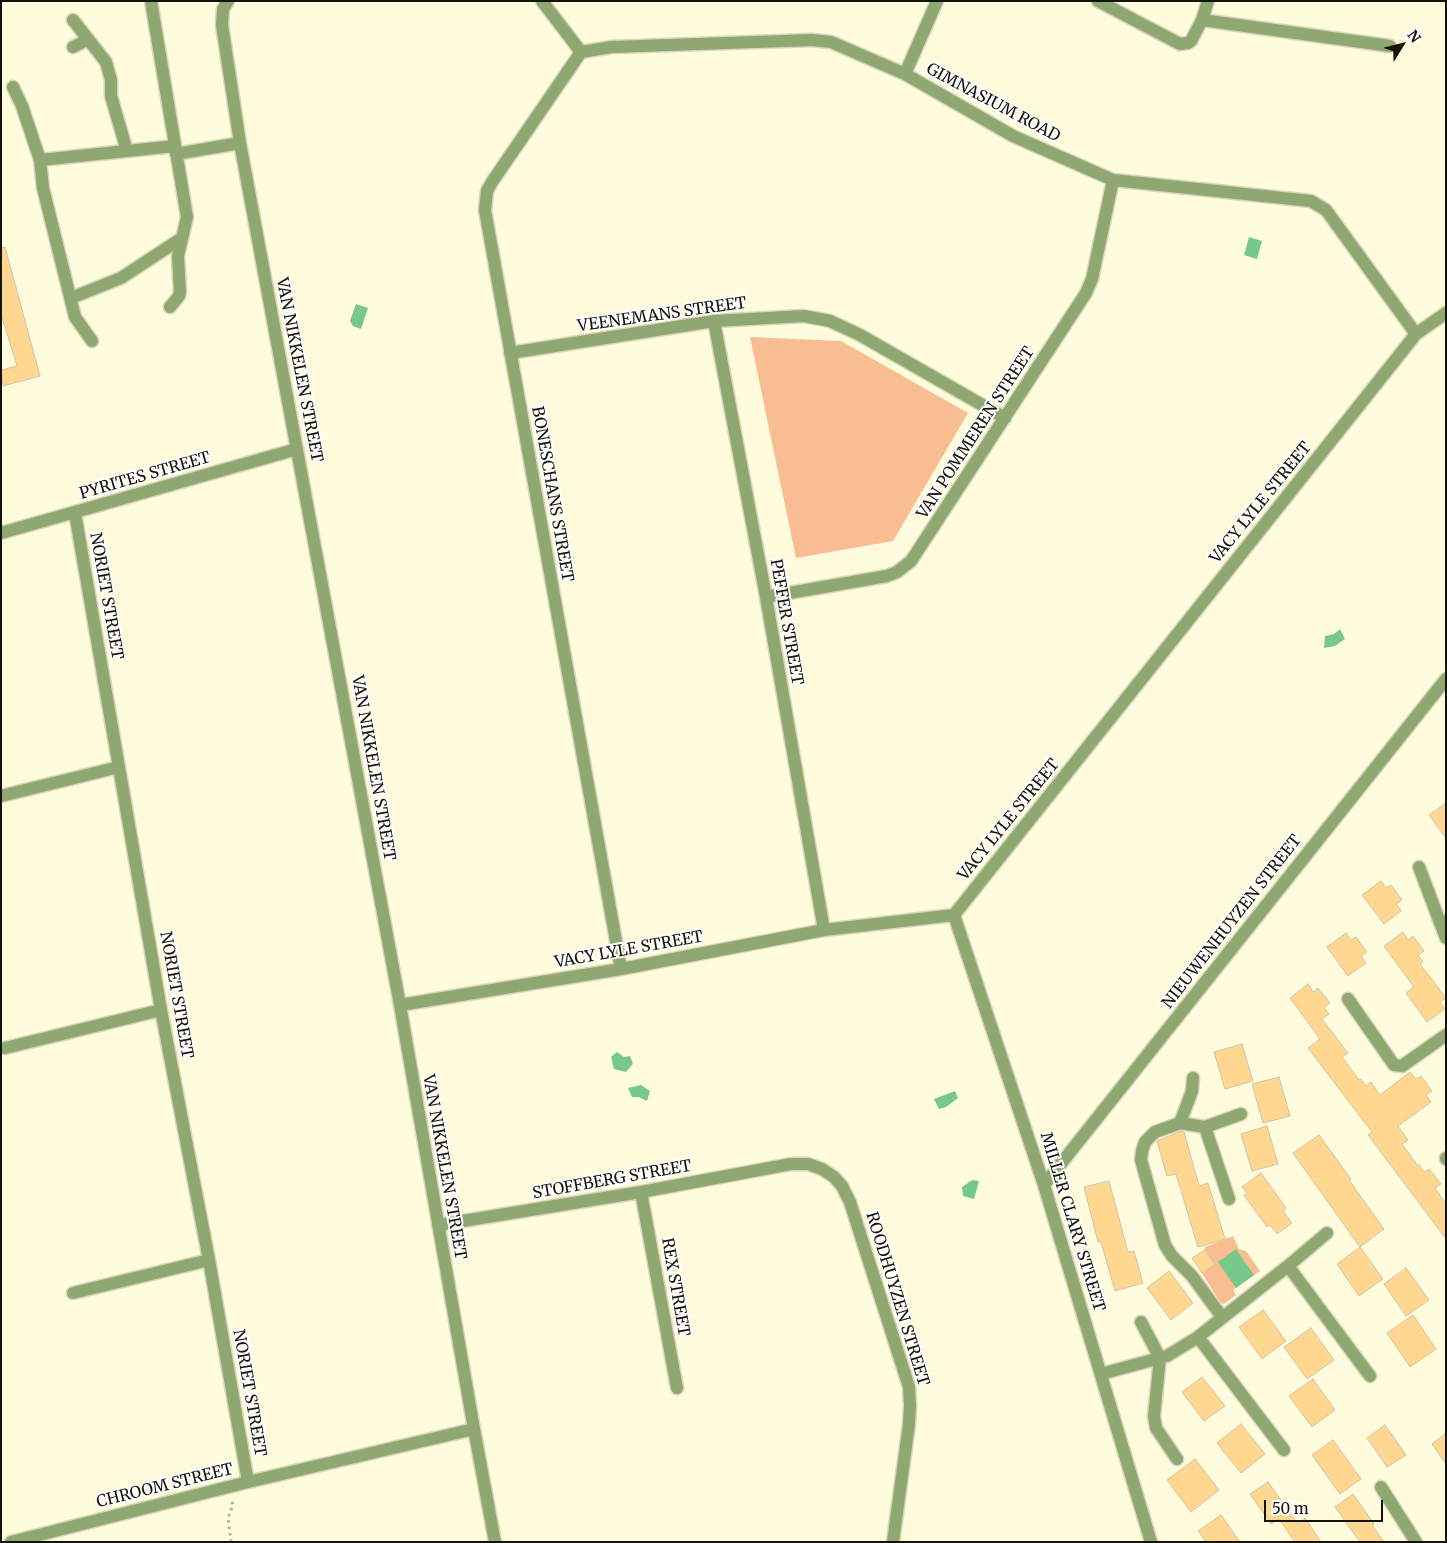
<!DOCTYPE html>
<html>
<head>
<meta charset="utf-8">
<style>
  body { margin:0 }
  #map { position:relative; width:1447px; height:1543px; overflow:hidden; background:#fefcdc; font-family:Merriweather,serif }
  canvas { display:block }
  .frame { position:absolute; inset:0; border:2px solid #141308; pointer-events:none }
  .north { position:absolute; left:1377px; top:20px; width:50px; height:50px; -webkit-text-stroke:4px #fff; paint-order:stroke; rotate:54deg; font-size:14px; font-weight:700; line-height:20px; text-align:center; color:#141308 }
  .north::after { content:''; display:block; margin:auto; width:18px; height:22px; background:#141308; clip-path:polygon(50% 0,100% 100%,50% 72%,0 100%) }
  .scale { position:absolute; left:1264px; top:1500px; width:119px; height:22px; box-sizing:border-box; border:2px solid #141308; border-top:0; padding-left:6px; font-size:15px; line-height:18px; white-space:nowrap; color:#141308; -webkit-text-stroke:4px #fff; paint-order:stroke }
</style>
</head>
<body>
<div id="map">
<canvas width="1447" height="1543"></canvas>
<div class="frame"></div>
<div class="north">N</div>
<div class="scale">50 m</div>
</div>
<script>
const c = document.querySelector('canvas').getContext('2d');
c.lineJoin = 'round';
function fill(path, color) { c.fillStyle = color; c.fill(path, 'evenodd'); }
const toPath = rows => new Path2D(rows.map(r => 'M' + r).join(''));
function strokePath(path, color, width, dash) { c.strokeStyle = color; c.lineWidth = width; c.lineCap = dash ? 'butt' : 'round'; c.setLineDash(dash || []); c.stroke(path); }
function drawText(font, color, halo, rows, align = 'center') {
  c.font = font + ' Merriweather,serif'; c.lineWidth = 4; c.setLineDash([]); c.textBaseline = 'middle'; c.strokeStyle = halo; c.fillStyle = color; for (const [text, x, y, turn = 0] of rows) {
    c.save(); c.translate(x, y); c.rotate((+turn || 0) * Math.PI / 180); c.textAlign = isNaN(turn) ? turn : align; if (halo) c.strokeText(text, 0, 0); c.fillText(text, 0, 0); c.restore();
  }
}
const green = toPath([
  [750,337,841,341,968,413,893,541,796,558],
  [1233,1236,1239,1249,1246,1251,1260,1271,1233,1290,1236,1295,1224,1304,1220,1302,1202,1273,1215,1264,1205,1250,1205,1247]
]);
const water = toPath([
  [1249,237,1262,241,1257,259,1244,255],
  [356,304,368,308,361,329,353,326,350,321],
  [1340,629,1345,639,1335,646,1324,648,1325,636,1334,634],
  [617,1052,624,1057,630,1056,633,1064,626,1072,614,1069,611,1057],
  [641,1085,650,1091,647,1101,639,1097,632,1097,628,1088],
  [955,1091,958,1098,946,1107,939,1109,934,1099],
  [972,1180,979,1181,974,1199,963,1196,962,1187],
  [1236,1249,1254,1275,1236,1288,1218,1262]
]);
const building = toPath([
  [5,247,40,376,3,386,1,370,17,366,1,314,1,248,5,247],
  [1446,803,1446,838,1429,815,1446,803],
  [1381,881,1386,888,1391,885,1402,900,1396,904,1401,911,1384,924,1362,895,1381,881],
  [1403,932,1408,940,1413,936,1424,951,1418,955,1423,962,1420,964,1446,998,1440,1002,1445,1009,1427,1022,1406,993,1414,987,1384,946,1403,932],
  [1346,933,1351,940,1356,937,1367,952,1361,956,1366,963,1348,976,1327,947,1346,933],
  [1308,984,1313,992,1318,988,1330,1003,1324,1008,1329,1014,1322,1019,1348,1053,1342,1057,1359,1080,1361,1079,1366,1086,1371,1082,1380,1095,1410,1072,1416,1079,1421,1076,1432,1091,1426,1095,1431,1102,1398,1126,1408,1140,1402,1144,1418,1166,1419,1165,1424,1172,1429,1169,1441,1184,1435,1188,1446,1204,1446,1239,1368,1135,1372,1132,1308,1048,1320,1039,1290,998,1308,984],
  [1242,1044,1253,1081,1225,1089,1214,1052,1242,1044],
  [1279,1077,1290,1116,1263,1123,1252,1084,1279,1077],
  [1267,1126,1278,1164,1252,1171,1241,1134,1267,1126],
  [1181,1131,1184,1132,1199,1186,1208,1183,1225,1239,1198,1247,1176,1174,1167,1176,1157,1141,1181,1131],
  [1319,1135,1351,1179,1349,1180,1384,1229,1360,1247,1293,1153,1319,1135],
  [1261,1173,1286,1208,1283,1211,1292,1223,1277,1234,1270,1225,1267,1227,1244,1195,1247,1194,1242,1187,1261,1173],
  [1109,1181,1128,1252,1134,1251,1143,1283,1115,1291,1101,1242,1098,1242,1084,1187,1109,1181],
  [1360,1247,1383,1279,1359,1296,1337,1264,1360,1247],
  [1205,1250,1215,1264,1202,1273,1192,1258,1205,1250],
  [1406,1268,1429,1300,1406,1316,1384,1284,1406,1268],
  [1169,1271,1193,1303,1171,1320,1147,1288,1169,1271],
  [1263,1310,1286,1341,1262,1359,1239,1327,1263,1310],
  [1413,1315,1436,1349,1410,1367,1387,1333,1413,1315],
  [1311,1328,1334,1360,1307,1379,1284,1347,1311,1328],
  [1202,1377,1225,1406,1204,1421,1182,1392,1202,1377],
  [1313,1379,1335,1410,1312,1427,1289,1396,1313,1379],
  [1241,1424,1265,1454,1241,1473,1217,1443,1241,1424],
  [1385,1425,1406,1455,1387,1467,1367,1438,1385,1425],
  [1446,1433,1446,1464,1432,1444,1446,1433],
  [1333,1440,1361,1479,1340,1494,1312,1455,1333,1440],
  [1195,1459,1219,1490,1191,1512,1167,1480,1195,1459],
  [1268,1482,1298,1524,1305,1518,1321,1542,1295,1542,1279,1519,1271,1524,1250,1494,1268,1482],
  [1353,1494,1374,1524,1372,1525,1384,1542,1360,1542,1335,1507,1353,1494],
  [1221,1515,1240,1542,1206,1542,1198,1531,1221,1515]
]);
const path = toPath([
  [231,1542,228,1518,233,1505,231,1499]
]);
const minor = toPath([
  [151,1,187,217,178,256,180,292,179,296,170,307],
  [228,1,223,9,222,25,240,143,400,1005,474,1429,495,1542],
  [542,1,581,52],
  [1098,1,1180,44,1188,43,1191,41,1202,20],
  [1208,1,1202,20,1390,46],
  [73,20,106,62,111,80,111,96,127,151],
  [73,47,87,40],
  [581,52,492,182,487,191,485,210,621,969],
  [581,52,612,47,812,40,831,42,905,74,1013,136,1113,180,1311,201,1326,210,1416,334],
  [905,74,937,1],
  [13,87,22,106,40,160,175,146],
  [176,154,240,143],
  [40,160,43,188,75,317,92,341],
  [71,298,121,278,182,238],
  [714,321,766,597,824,930],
  [510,353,714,321,804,316,830,321,860,335,1005,418],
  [75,513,161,1010,209,1260,248,1482],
  [1,533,297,449],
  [766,597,887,576,897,572,911,561,1086,293,1092,279,1113,180],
  [1,796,119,767],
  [1419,867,1441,925],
  [954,915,1044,1185,1151,1542],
  [1446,921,1441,925,1446,938],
  [1348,999,1394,1065,1402,1066,1446,1035],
  [400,1005,621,969,824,930,954,915,1416,334,1446,313],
  [5,1048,161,1010],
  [1180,1123,1192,1091,1193,1078],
  [1205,1127,1241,1114],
  [1446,1158,1446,1159],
  [1044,1185,1446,679],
  [641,1192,677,1388],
  [438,1225,641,1192,791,1164,808,1164,822,1169,834,1177,842,1186,850,1202,909,1387,910,1405,909,1424,893,1542],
  [1288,1266,1327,1233],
  [73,1293,209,1260],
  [1222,1317,1192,1276,1172,1256,1165,1245,1141,1160,1142,1151,1145,1142,1155,1132,1180,1123,1205,1127,1229,1199],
  [1141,1322,1160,1358,1154,1416,1156,1428,1177,1459],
  [1198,1337,1284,1450],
  [1101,1374,1167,1356,1198,1337,1288,1266,1370,1376],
  [1381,1487,1416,1542],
  [11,1542,248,1482,474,1429]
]);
const streetNames = [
  ["GIMNASIUM ROAD",993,103,28],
  ["VEENEMANS STREET",662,315,-8],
  ["VAN NIKKELEN STREET",299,370,79],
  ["VAN POMMEREN STREET",976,433,-57],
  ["PYRITES STREET",145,476,-16],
  ["BONESCHANS STREET",552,494,80],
  ["VACY LYLE STREET",1261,503,-51],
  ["NORIET STREET",106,596,80],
  ["PEFFER STREET",786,622,80],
  ["VAN NIKKELEN STREET",373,768,80],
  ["VACY LYLE STREET",1009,820,-51],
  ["NIEUWENHUYZEN STREET",1232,922,-52],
  ["VACY LYLE STREET",629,950,-10],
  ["NORIET STREET",176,995,80],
  ["VAN NIKKELEN STREET",444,1167,80],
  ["STOFFBERG STREET",612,1180,-10],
  ["MILLER CLARY STREET",1072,1222,73],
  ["REX STREET",675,1287,80],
  ["ROODHUYZEN STREET",897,1299,73],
  ["NORIET STREET",249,1393,80],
  ["CHROOM STREET",165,1486,-14]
];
fill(green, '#f8be92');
fill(water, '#76c98a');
fill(building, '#ffd791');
strokePath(building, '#d2c2a7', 1);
strokePath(minor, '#d9d7ba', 15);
strokePath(path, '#b2b197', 3, [2.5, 4]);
strokePath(minor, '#8fa770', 12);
drawText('16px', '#141308', '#fff', streetNames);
</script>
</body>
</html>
